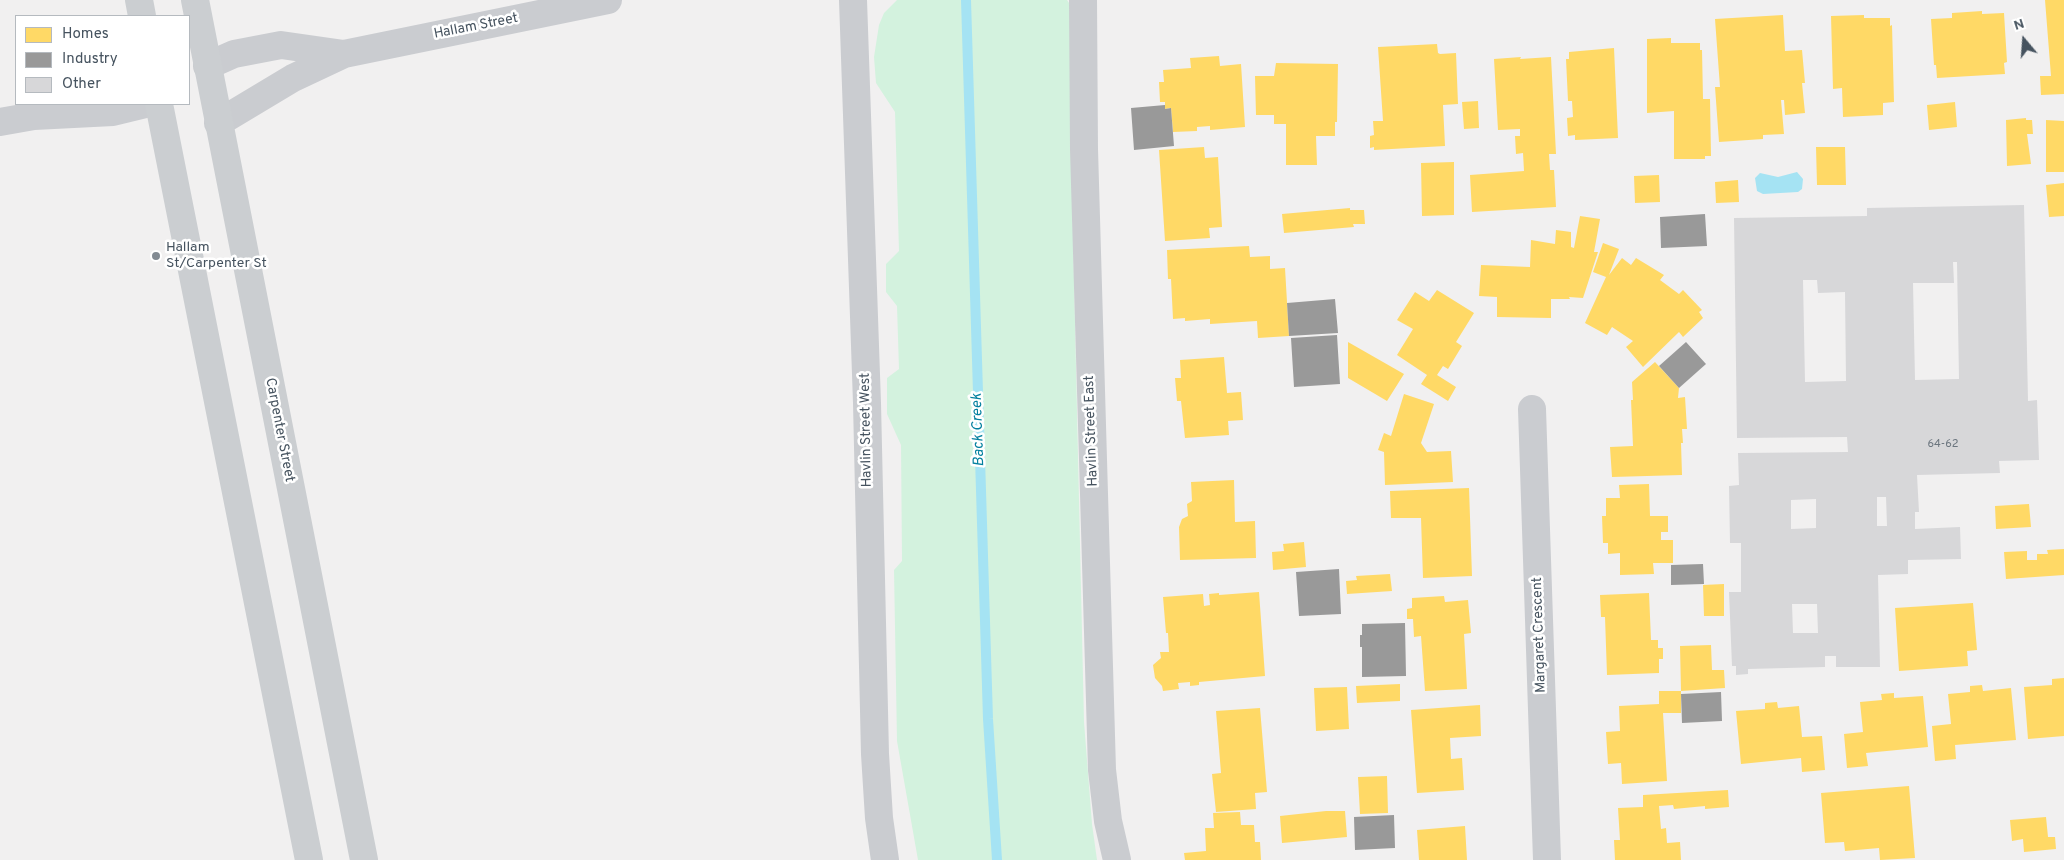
<!DOCTYPE html>
<html>
<head>
<meta charset="utf-8">
<style>
  body { margin:0 }
  #map { position:relative; width:2064px; height:860px; overflow:hidden; background:#f1f0f0; font-family:Overpass,sans-serif }
  canvas { display:block }
  .legend { position:absolute; left:15px; top:15px; width:175px; height:90px; box-sizing:border-box; background:#fff; border:1px solid #b5babf; margin:0; padding:6px 9px; list-style:none; font-size:15px; color:#46535f }
  .legend li { display:flex; align-items:center; gap:10px; height:25px }
  .legend b { width:25px; border:1px solid #b5babf }
  .north { position:absolute; left:1999px; top:15px; width:50px; height:50px; -webkit-text-stroke:4px #fff; paint-order:stroke; rotate:342deg; font-size:14px; font-weight:700; line-height:20px; text-align:center; color:#46535f }
  .north::after { content:''; display:block; margin:auto; width:18px; height:22px; background:#46535f; clip-path:polygon(50% 0,100% 100%,50% 72%,0 100%) }
</style>
</head>
<body>
<div id="map">
<canvas width="2064" height="860"></canvas>
<ul class="legend">
<li><b style="height:14px;background:#ffd966"></b>Homes</li>
<li><b style="height:14px;background:#999"></b>Industry</li>
<li><b style="height:14px;background:#d7d7d9"></b>Other</li>
</ul>
<div class="north">N</div>
</div>
<script>
const c = document.querySelector('canvas').getContext('2d');
c.lineJoin = 'round';
function fill(path, color) { c.fillStyle = color; c.fill(path, 'evenodd'); }
const toPath = rows => new Path2D(rows.map(r => 'M' + r).join(''));
function strokePath(path, color, width, dash) { c.strokeStyle = color; c.lineWidth = width; c.lineCap = dash ? 'butt' : 'round'; c.setLineDash(dash || []); c.stroke(path); }
function drawText(font, color, halo, rows, align = 'center') {
  c.font = font + ' Overpass,sans-serif'; c.lineWidth = 5; c.setLineDash([]); c.textBaseline = 'middle'; c.strokeStyle = halo; c.fillStyle = color; for (const [text, x, y, turn = 0] of rows) {
    c.save(); c.translate(x, y); c.rotate((+turn || 0) * Math.PI / 180); c.textAlign = isNaN(turn) ? turn : align; if (halo) c.strokeText(text, 0, 0); c.fillText(text, 0, 0); c.restore();
  }
}
const green = toPath([
  [897,0,1067,0,1069,3,1070,11,1070,100,1084,722,1092,824,1097,860,918,860,897,741,894,570,902,561,901,445,887,414,887,378,899,369,897,306,886,292,886,264,899,251,895,112,876,83,874,57,879,25,884,13]
]);
const water = toPath([
  [1797,172,1803,179,1802,189,1798,192,1763,194,1757,191,1755,178,1760,173,1778,177]
]);
const homes = toPath([
  [2045,0,2064,0,2064,94,2041,95,2040,76,2051,76],
  [1982,11,1982,14,2004,13,2007,62,2004,63,2005,74,1937,78,1936,65,1934,65,1931,19,1952,18,1952,13],
  [1783,15,1785,51,1802,50,1805,83,1802,83,1805,113,1785,115,1784,100,1781,100,1784,134,1763,135,1763,139,1719,142,1715,87,1720,87,1715,19],
  [1864,15,1864,18,1890,18,1890,26,1892,25,1894,102,1883,103,1883,115,1843,117,1842,88,1833,89,1831,16],
  [1671,38,1671,43,1700,43,1700,50,1702,50,1703,99,1710,99,1711,156,1705,156,1705,159,1674,159,1674,111,1647,113,1647,39],
  [1437,44,1438,53,1440,54,1456,53,1458,104,1443,105,1445,146,1374,150,1374,147,1370,148,1370,136,1374,135,1373,121,1383,121,1378,47],
  [1614,48,1618,138,1575,140,1575,135,1568,136,1567,118,1573,117,1572,101,1568,101,1566,59,1569,59,1569,52],
  [1219,56,1220,66,1241,64,1245,127,1210,130,1210,126,1197,127,1197,131,1173,132,1171,108,1165,109,1165,102,1160,102,1159,82,1164,82,1163,70,1191,68,1190,58],
  [1521,57,1520,59,1551,57,1556,154,1549,154,1550,170,1554,170,1556,207,1472,212,1470,175,1524,171,1523,153,1516,154,1515,136,1520,136,1520,129,1498,130,1494,59],
  [1276,63,1338,64,1337,122,1335,122,1335,136,1316,136,1317,165,1286,165,1286,124,1274,124,1274,115,1256,115,1255,76,1274,76],
  [1478,101,1479,128,1464,129,1462,102],
  [1955,102,1957,127,1929,130,1927,105],
  [2026,118,2026,120,2032,120,2033,134,2027,134,2031,164,2007,166,2006,120],
  [2046,120,2064,121,2064,172,2046,172],
  [1204,147,1205,158,1218,157,1222,227,1209,228,1210,238,1165,241,1159,150],
  [1816,147,1845,147,1846,185,1817,185],
  [1454,162,1454,215,1422,216,1421,163],
  [1659,175,1660,202,1635,203,1634,176],
  [1738,180,1739,202,1716,203,1715,182],
  [2064,183,2064,216,2049,217,2046,185],
  [1350,208,1350,210,1364,210,1365,224,1353,224,1354,227,1284,233,1282,214],
  [1580,216,1600,219,1594,252,1598,252,1583,298,1569,297,1570,299,1551,299,1551,318,1497,317,1497,297,1479,296,1481,265,1530,267,1531,240,1555,244,1556,230,1571,232,1571,247,1574,248],
  [1603,243,1619,249,1609,275,1622,258,1631,265,1636,258,1664,275,1660,280,1679,294,1683,290,1702,310,1699,312,1703,318,1683,337,1679,332,1643,367,1626,347,1633,341,1612,327,1607,335,1585,323,1606,277,1593,272],
  [1249,246,1250,257,1270,256,1270,269,1285,268,1289,336,1258,338,1257,321,1210,324,1210,319,1185,321,1185,318,1173,319,1171,279,1168,279,1167,250],
  [1437,290,1474,313,1456,342,1462,346,1448,369,1443,366,1437,375,1456,387,1448,401,1421,384,1427,375,1397,355,1413,329,1397,320,1415,292,1429,301],
  [1348,342,1404,374,1387,401,1348,378],
  [1224,357,1227,393,1241,392,1243,420,1228,421,1229,435,1185,438,1181,401,1177,401,1175,378,1181,378,1180,360],
  [1655,362,1679,388,1678,398,1685,397,1687,429,1682,429,1683,443,1681,443,1682,475,1612,477,1610,447,1633,446,1631,400,1633,400,1632,382],
  [1404,394,1434,404,1421,443,1427,452,1451,451,1453,482,1385,485,1384,452,1378,450,1384,433,1391,436],
  [1234,480,1235,522,1255,521,1256,558,1180,560,1179,527,1182,519,1188,516,1187,504,1192,501,1191,482],
  [1649,484,1650,516,1668,516,1668,532,1661,532,1661,540,1673,540,1673,563,1653,563,1654,574,1620,575,1620,553,1608,554,1608,543,1603,543,1602,516,1606,516,1606,498,1620,498,1619,485],
  [1469,488,1472,576,1423,578,1421,518,1391,518,1390,491],
  [2029,504,2031,527,1996,529,1995,506],
  [1304,542,1306,567,1273,570,1272,552,1284,551,1283,544],
  [2064,549,2064,575,2006,579,2004,552,2027,551,2027,560,2037,560,2037,554,2048,554,2047,550],
  [1390,574,1392,591,1347,594,1346,581,1357,580,1356,576],
  [1724,584,1724,616,1704,616,1703,585],
  [1259,592,1265,676,1199,682,1199,685,1190,686,1190,682,1178,683,1179,689,1163,691,1162,686,1155,678,1153,665,1161,658,1160,652,1169,652,1168,633,1166,633,1163,597,1203,594,1204,606,1210,605,1209,594,1219,593,1219,595],
  [1649,593,1651,640,1658,640,1658,648,1663,648,1663,659,1659,659,1659,673,1607,675,1605,617,1601,617,1600,595],
  [1444,596,1445,602,1468,600,1471,633,1464,634,1467,689,1425,691,1421,636,1414,637,1413,619,1407,619,1407,609,1412,608,1412,598],
  [1973,603,1977,650,1967,651,1968,666,1899,671,1895,608],
  [1711,645,1712,670,1724,670,1725,688,1681,691,1680,646],
  [2064,678,2064,736,2028,739,2024,687,2052,685,2052,679],
  [1400,684,1400,701,1357,703,1356,686],
  [1982,685,1983,691,2011,688,2016,740,1955,745,1956,759,1935,761,1932,726,1951,724,1948,694,1970,692,1970,686],
  [1347,687,1349,729,1316,731,1314,688],
  [1659,691,1681,691,1681,713,1663,713,1667,781,1622,784,1621,763,1608,764,1606,732,1620,731,1619,706,1659,704],
  [1894,693,1894,698,1923,696,1928,747,1866,753,1868,766,1847,768,1844,734,1863,732,1860,702,1882,700,1881,694],
  [1777,702,1778,708,1799,706,1802,737,1822,736,1825,770,1802,772,1801,758,1741,764,1736,711,1765,709,1765,703],
  [1480,705,1481,736,1450,738,1451,759,1462,758,1464,790,1417,793,1411,710],
  [1260,708,1267,792,1255,793,1256,809,1216,812,1212,774,1221,773,1216,711],
  [1387,776,1388,813,1360,814,1358,777],
  [1909,786,1915,858,1880,860,1879,848,1845,851,1844,842,1825,843,1821,793],
  [1728,790,1729,807,1705,809,1705,806,1674,809,1673,805,1659,806,1661,829,1666,828,1667,843,1680,842,1681,860,1615,860,1614,840,1620,840,1618,808,1643,807,1643,795],
  [1326,811,1345,811,1347,837,1282,843,1280,816],
  [1240,812,1241,825,1254,825,1255,842,1260,842,1261,860,1185,860,1184,853,1206,851,1205,828,1214,828,1213,813],
  [2046,817,2048,837,2055,837,2056,849,2024,852,2023,839,2012,841,2010,820],
  [1465,826,1467,860,1419,860,1417,830]
]);
const industry = toPath([
  [1165,105,1165,109,1171,108,1174,146,1134,150,1131,108],
  [1705,214,1707,246,1661,248,1660,217],
  [1335,299,1338,333,1289,336,1287,303],
  [1337,335,1340,384,1294,387,1291,338],
  [1686,342,1706,364,1679,388,1659,366],
  [1703,564,1704,584,1671,585,1671,565],
  [1339,569,1341,614,1299,616,1296,572],
  [1405,623,1406,676,1362,677,1362,647,1360,647,1360,635,1362,635,1362,624],
  [1721,692,1722,721,1682,723,1681,694],
  [1394,815,1395,848,1355,850,1354,817]
]);
const stream = toPath([
  [966,0,988,719,997,860]
]);
const building = toPath([
  [2024,205,2028,401,2037,400,2039,460,1999,461,2000,473,1917,475,1919,512,1915,512,1915,529,1960,527,1961,559,1908,560,1908,574,1878,575,1880,667,1836,667,1836,656,1825,656,1825,667,1748,669,1748,674,1736,675,1736,666,1732,666,1729,592,1741,592,1741,543,1730,543,1729,486,1739,485,1738,453,1848,452,1847,437,1737,438,1734,218,1867,216,1867,208],
  [1953,262,1957,262,1959,379,1915,380,1913,283,1954,283],
  [1803,280,1817,280,1818,293,1845,292,1846,381,1805,382],
  [1877,497,1886,497,1887,526,1877,526],
  [1816,499,1816,528,1791,529,1791,500],
  [1792,604,1817,604,1818,633,1793,633]
]);
const street = toPath([
  [853,0,867,403,875,754,879,818,885,860],
  [1083,0,1084,149,1102,770,1108,821,1117,860],
  [207,66,234,54,281,45,344,54],
  [0,122,34,116,113,112,146,104],
  [218,123,293,78,344,54,608,0],
  [1532,409,1547,860]
]);
const secondary = toPath([
  [139,0,142,16],
  [195,0,364,860],
  [159,104,309,860]
]);
const markers = [
  [156,256,5,"#828a92"]
];
const numberNames = [
  ["64-62",1943,445]
];
const streetNames = [
  ["Hallam Street",476,27,-11],
  ["Carpenter Street",279,430,79],
  ["Havlin Street West",867,430,-91],
  ["Havlin Street East",1092,431,-92],
  ["Margaret Crescent",1540,635,-92]
];
const poiNames = [
  ["Hallam",166,248],
  ["St/Carpenter St",166,264]
];
const waterNames = [
  ["Back Creek",979,430,-92]
];
fill(green, '#d3f2de');
fill(water, '#a5e3f3');
fill(homes, '#ffd966');
fill(industry, '#999');
strokePath(stream, '#a5e3f3', 10);
fill(building, '#d7d7d9');
strokePath(street, '#caccd0', 28);
strokePath(secondary, '#cbced1', 28);
for (const [x, y, r, color] of markers) { const dot = new Path2D(); dot.arc(x, y, r, 0, 2 * Math.PI); c.fillStyle = color; c.fill(dot); strokePath(dot, '#fff', 2); }
drawText('11px', '#6c767f', null, numberNames);
drawText('14px', '#46535f', '#fff', streetNames);
drawText('14px', '#46535f', '#fff', poiNames, 'left');
drawText('italic 15px', '#03809f', '#fff', waterNames);
</script>
</body>
</html>
